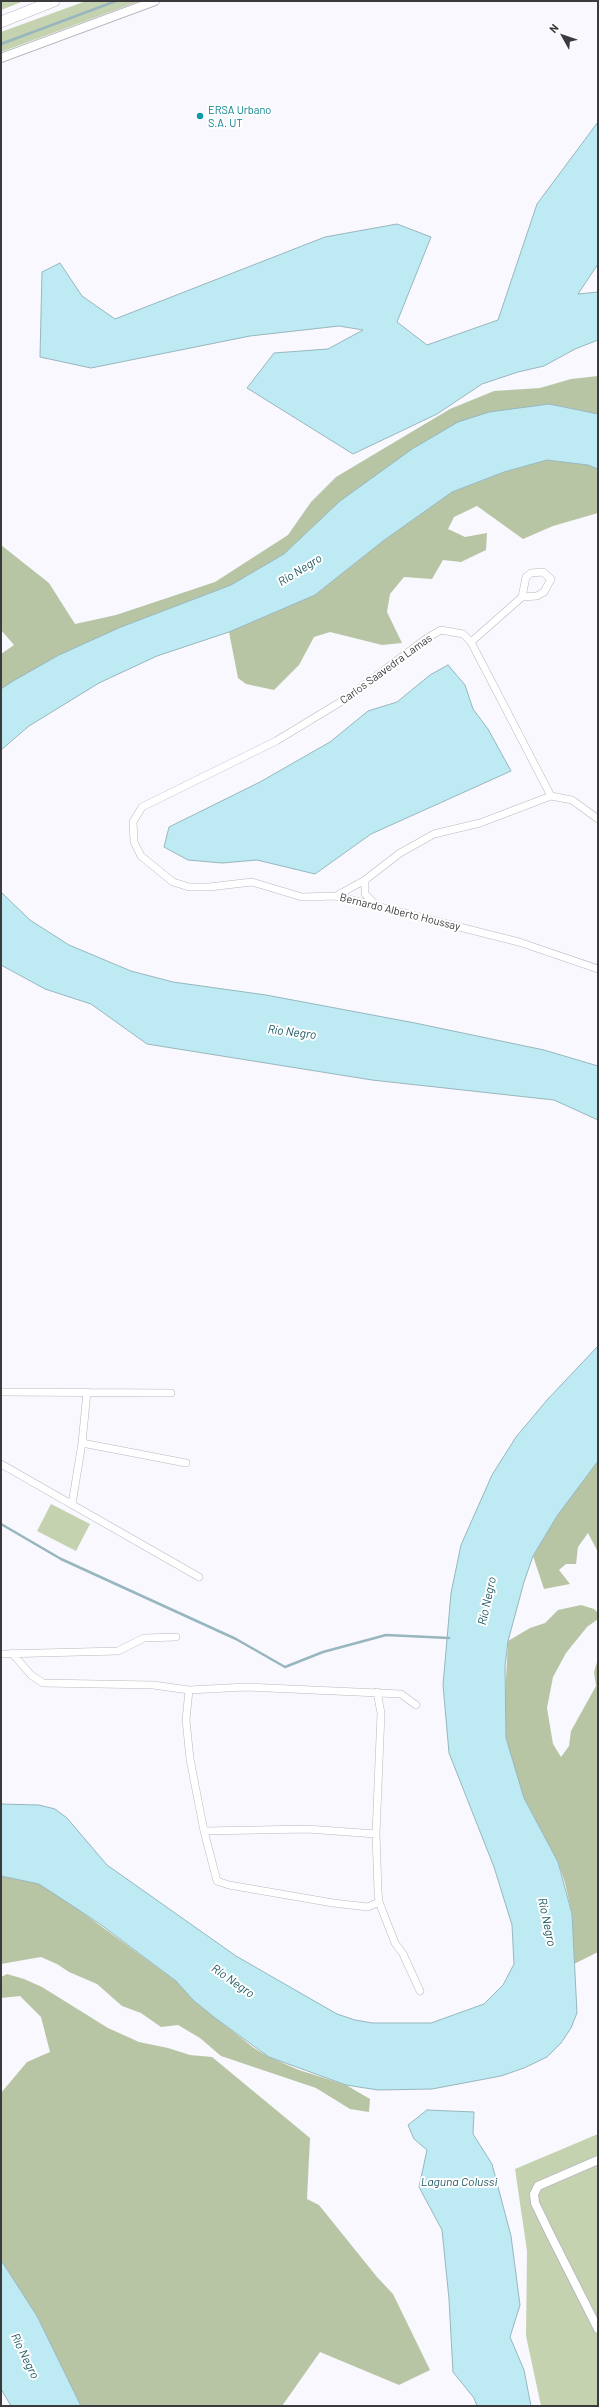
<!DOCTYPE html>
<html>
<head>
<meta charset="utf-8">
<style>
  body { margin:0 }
  #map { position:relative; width:599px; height:2407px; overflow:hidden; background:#f8f8fe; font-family:Barlow,sans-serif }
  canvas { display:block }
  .frame { position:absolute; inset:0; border:2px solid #3b3b3e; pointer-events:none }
  .north { position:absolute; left:543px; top:16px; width:40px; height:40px; -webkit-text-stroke:3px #fff; paint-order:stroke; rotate:310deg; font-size:11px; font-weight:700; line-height:16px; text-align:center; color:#3b3b3e }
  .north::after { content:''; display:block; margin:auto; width:14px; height:18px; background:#3b3b3e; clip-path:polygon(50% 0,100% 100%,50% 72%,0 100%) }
</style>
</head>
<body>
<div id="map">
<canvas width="599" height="2407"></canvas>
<div class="frame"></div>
<div class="north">N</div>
</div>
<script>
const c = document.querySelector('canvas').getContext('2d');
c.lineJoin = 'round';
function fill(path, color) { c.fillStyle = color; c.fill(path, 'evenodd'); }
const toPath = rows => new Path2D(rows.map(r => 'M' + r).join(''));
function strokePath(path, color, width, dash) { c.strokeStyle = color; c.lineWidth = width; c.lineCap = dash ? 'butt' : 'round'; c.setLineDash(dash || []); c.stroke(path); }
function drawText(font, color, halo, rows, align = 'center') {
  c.font = font + ' Barlow,sans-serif'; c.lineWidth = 4; c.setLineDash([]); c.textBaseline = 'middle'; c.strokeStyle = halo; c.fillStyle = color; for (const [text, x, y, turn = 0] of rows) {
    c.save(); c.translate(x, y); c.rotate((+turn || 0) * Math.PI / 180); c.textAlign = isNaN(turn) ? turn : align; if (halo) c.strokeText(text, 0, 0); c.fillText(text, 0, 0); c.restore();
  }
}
const green = toPath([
  [1,1,24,1,1,10],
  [86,1,140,1,1,52,1,32],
  [51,1504,90,1524,76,1551,37,1531],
  [598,2134,598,2406,541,2406,526,2336,527,2251,515,2169]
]);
const forest = toPath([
  [598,376,598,414,549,404,340,501,284,554,231,585,121,627,59,655,1,689,1,654,14,645,1,630,1,545,49,583,75,624,116,615,215,582,288,535,311,502,336,477,450,409,494,391,540,388,571,379],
  [547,460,588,465,598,469,598,513,553,526,523,539,477,506,454,517,448,529,465,537,487,533,486,550,461,562,443,560,432,579,404,577,390,594,387,612,402,643,382,645,330,632,314,637,299,665,274,690,246,684,238,678,229,632,315,595,383,541,452,492,504,472],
  [598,1461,598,1552,588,1533,578,1547,576,1564,566,1564,559,1570,570,1584,544,1589,533,1556,557,1516],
  [581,1605,594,1609,598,1613,598,1619,587,1627,566,1653,553,1677,547,1708,553,1744,561,1757,569,1746,571,1731,596,1686,594,1672,598,1659,598,1952,574,1964,572,1914,565,1883,558,1862,524,1798,516,1774,506,1738,505,1698,508,1641,530,1628,545,1623,558,1610],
  [1,1876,39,1884,68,1902,176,1981,193,2000,254,2048,269,2057,299,2070,346,2085,370,2099,369,2112,350,2109,316,2088,221,2056,200,2038,178,2025,161,2027,141,2013,122,2006,97,1984,69,1972,57,1964,41,1957,1,1964],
  [7,1974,24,1979,42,1987,108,2028,139,2042,168,2048,190,2055,212,2057,310,2138,307,2199,319,2205,377,2277,393,2294,430,2370,399,2385,320,2352,282,2406,81,2406,37,2316,1,2260,1,2093,27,2062,50,2052,41,2017,20,1996,1,1998,1,1977]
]);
const water = toPath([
  [598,122,598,264,578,294,598,292,598,340,575,349,544,366,518,372,482,384,437,414,353,454,247,388,274,353,328,349,363,330,339,326,250,336,91,368,40,357,42,272,60,263,82,296,115,319,325,237,397,224,431,237,397,322,427,345,498,320,537,204,598,122],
  [549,404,598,414,598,469,588,465,547,460,504,472,452,492,383,541,315,595,229,632,157,656,99,683,29,726,1,750,1,689,13,681,59,655,121,627,231,585,284,554,340,501,412,449,458,422,489,412,549,404],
  [448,665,465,685,473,709,488,729,511,771,371,834,315,874,257,860,222,863,188,860,164,847,169,827,260,782,330,742,368,711,397,702,430,675,448,665],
  [1,892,30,920,69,945,131,971,173,982,266,995,415,1023,544,1050,598,1066,598,1120,554,1100,372,1080,147,1044,91,1004,45,989,1,965,1,892],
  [598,1346,598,1461,557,1516,533,1556,524,1582,508,1641,505,1666,506,1738,524,1798,558,1862,572,1914,577,2013,571,2028,561,2043,547,2057,524,2068,501,2076,432,2089,378,2090,346,2085,269,2057,215,2018,193,2000,176,1981,100,1924,39,1884,1,1876,1,1804,39,1805,55,1809,67,1818,107,1865,236,1956,337,2014,355,2020,373,2023,431,2023,484,2004,503,1985,514,1964,512,1925,494,1867,449,1753,443,1685,451,1593,461,1545,492,1475,516,1437,547,1400,598,1346],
  [427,2110,474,2112,473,2134,492,2164,511,2236,520,2305,510,2337,524,2370,531,2406,477,2406,474,2398,453,2372,449,2299,442,2230,419,2187,427,2150,414,2139,408,2125,427,2110],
  [1,2260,37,2316,81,2406,11,2406,1,2389,1,2260]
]);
const stream = toPath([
  [1,44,116,1],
  [1,1524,61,1559,236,1639,285,1667,323,1652,386,1635,449,1638]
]);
const minor = toPath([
  [471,642,522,597,537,596,544,592,551,579,543,572,531,573,526,577,522,597],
  [598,819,572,800,551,796,471,642,463,634,441,630,427,638,347,698,276,741,142,807,133,822,134,842,141,856,173,882,189,887,209,887,252,882,302,897,336,896,519,942,598,969],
  [365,880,365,894,376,905],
  [336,896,365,880,400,853,434,834,480,823,551,796],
  [1,1392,171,1393],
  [82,1443,186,1463],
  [1,1464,199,1577],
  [72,1504,82,1443,87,1392],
  [12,1653,31,1675,43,1683,153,1685,189,1690,246,1687,401,1694,416,1705],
  [1,1654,118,1651,144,1638,176,1637],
  [189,1690,186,1720,190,1759,204,1831,217,1881,229,1885,333,1903,368,1907,379,1902],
  [377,1692,381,1713,376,1834,378,1891,379,1902,395,1943,403,1954,420,1991],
  [204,1831,307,1829,376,1834]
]);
const tertiary = toPath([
  [1,58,155,1],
  [598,2160,538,2186,534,2194,535,2203,550,2234,598,2329]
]);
const trunk = toPath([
  [1,22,54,1]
]);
const markers = [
  [200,116,4,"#0f9aa8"]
];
const cultureNames = [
  ["ERSA Urbano",208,110],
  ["S.A. UT",208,123]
];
const streetNames = [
  ["Carlos Saavedra Lamas",386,669,-36],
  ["Bernardo Alberto Houssay",400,912,14]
];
const waterNames = [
  ["Río Negro",300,570,-32],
  ["Río Negro",292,1032,7],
  ["Río Negro",487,1601,-78],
  ["Río Negro",547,1922,78],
  ["Río Negro",233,1981,35],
  ["Laguna Colussi",459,2182],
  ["Río Negro",25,2356,64]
];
fill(green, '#c5d2b0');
fill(forest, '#b8c5a4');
fill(water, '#beeaf3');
strokePath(water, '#97b6bd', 1);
strokePath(stream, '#97b6bd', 2.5);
strokePath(minor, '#b9b9c0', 8);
strokePath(tertiary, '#b9b9c0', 10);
strokePath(trunk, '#b9b9c0', 12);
strokePath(minor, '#fff', 7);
strokePath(tertiary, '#fff', 8);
strokePath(trunk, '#fff', 11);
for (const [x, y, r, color] of markers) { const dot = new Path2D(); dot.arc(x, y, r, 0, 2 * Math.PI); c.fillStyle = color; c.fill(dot); strokePath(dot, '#fff', 1.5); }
drawText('11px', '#0d838f', '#fff', cultureNames, 'left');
drawText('11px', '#3b3b3e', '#fff', streetNames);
drawText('italic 12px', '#1c5862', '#fff', waterNames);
</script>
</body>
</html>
